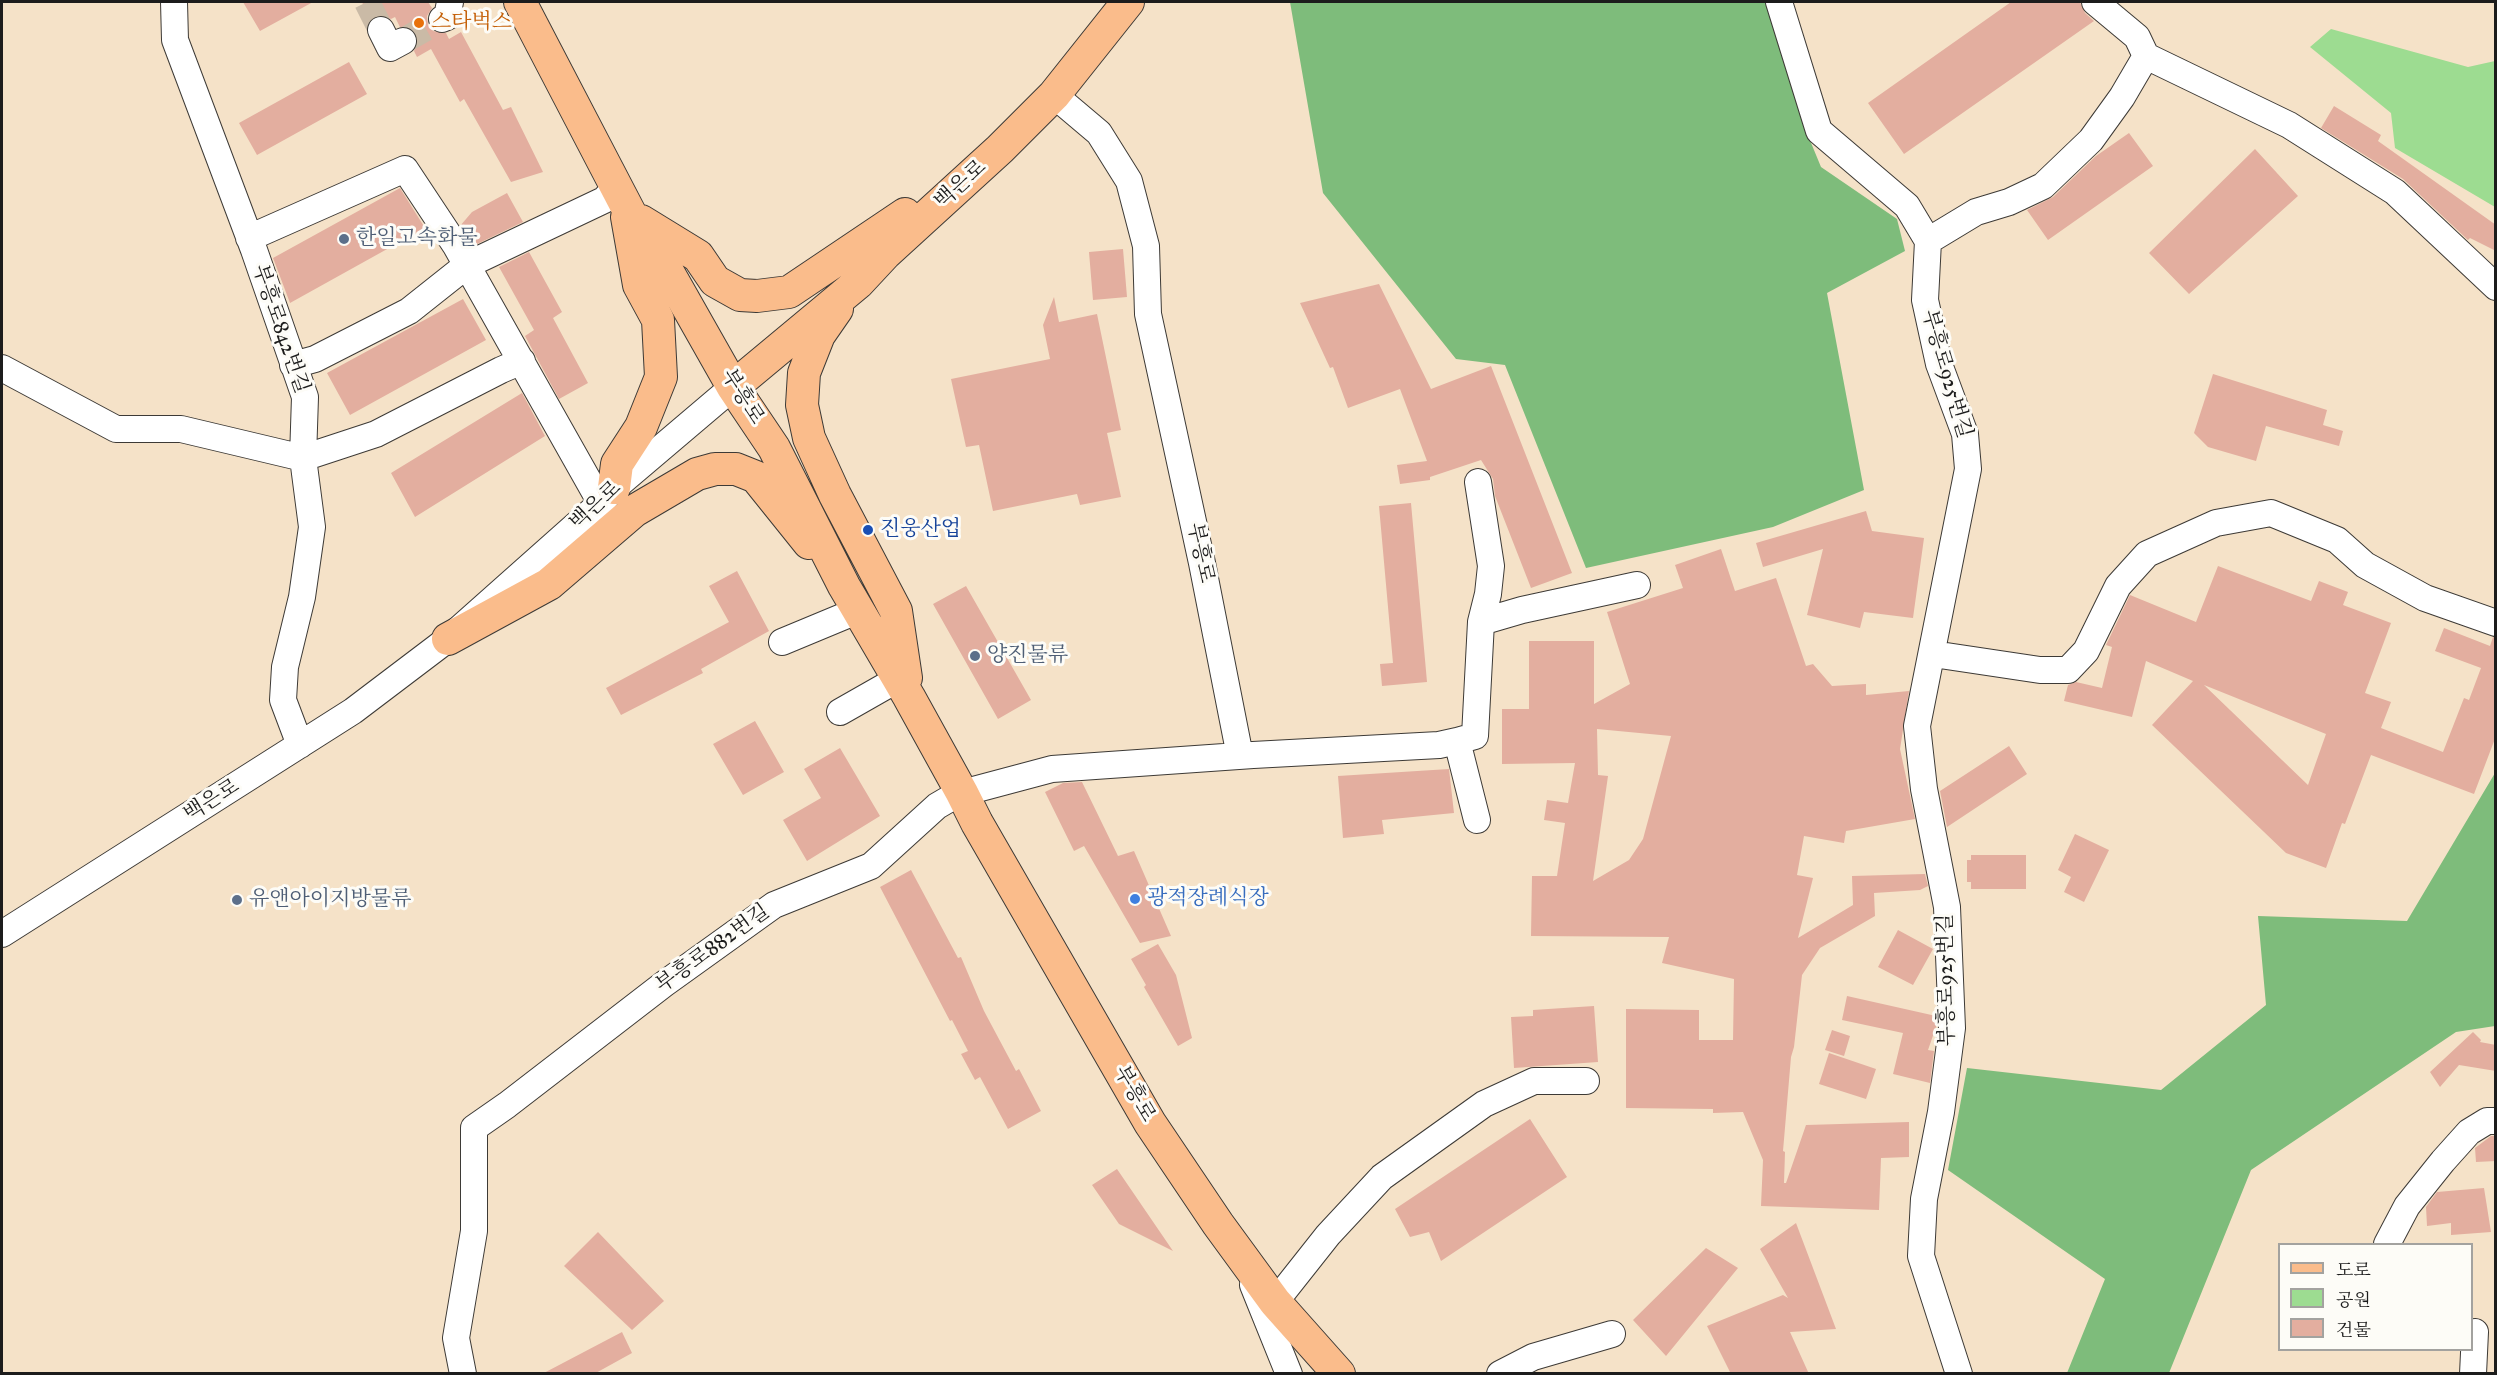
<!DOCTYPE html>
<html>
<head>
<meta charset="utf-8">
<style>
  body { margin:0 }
  #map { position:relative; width:2497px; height:1375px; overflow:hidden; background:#f5e2c8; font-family:"IM FELL Great Primer","Noto Serif KR",serif }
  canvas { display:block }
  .frame { position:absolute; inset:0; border:3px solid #1c1c1c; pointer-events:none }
  .legend { position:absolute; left:2278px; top:1243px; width:195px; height:108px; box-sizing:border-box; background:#fdfcf7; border:2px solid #a3a29f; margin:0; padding:8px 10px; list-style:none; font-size:18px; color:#1c1c1c }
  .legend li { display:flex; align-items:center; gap:12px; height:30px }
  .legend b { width:30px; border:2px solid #a3a29f }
</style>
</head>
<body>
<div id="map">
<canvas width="2497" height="1375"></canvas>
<div class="frame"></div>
<ul class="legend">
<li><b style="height:8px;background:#fabc8b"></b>도로</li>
<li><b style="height:16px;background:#9ddc91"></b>공원</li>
<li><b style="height:16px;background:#e3ae9f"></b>건물</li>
</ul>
</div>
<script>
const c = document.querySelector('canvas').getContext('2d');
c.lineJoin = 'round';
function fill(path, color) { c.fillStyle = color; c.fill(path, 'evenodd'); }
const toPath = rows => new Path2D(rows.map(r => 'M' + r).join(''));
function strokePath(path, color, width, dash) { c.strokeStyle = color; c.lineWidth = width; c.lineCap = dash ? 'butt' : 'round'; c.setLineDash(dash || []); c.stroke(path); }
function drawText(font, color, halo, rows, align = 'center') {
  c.font = font + ' "IM FELL Great Primer","Noto Serif KR",serif'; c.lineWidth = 6; c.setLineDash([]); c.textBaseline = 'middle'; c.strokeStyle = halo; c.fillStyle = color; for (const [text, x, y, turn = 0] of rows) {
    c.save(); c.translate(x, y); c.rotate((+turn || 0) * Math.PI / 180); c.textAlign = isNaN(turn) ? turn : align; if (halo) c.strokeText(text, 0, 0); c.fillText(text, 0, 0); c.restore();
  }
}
const green = toPath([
  [2331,29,2468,67,2495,61,2495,207,2395,148,2391,113,2310,47]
]);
const forest = toPath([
  [1290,2,1771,2,1802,121,1821,167,1897,219,1905,251,1827,293,1864,490,1773,527,1586,568,1505,365,1456,359,1323,193],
  [2495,773,2495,1026,2456,1032,2251,1170,2169,1373,2067,1373,2105,1279,1948,1170,1967,1068,2161,1090,2266,1005,2258,916,2407,921]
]);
const building = toPath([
  [243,2,313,2,260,31],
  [362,2,428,2,432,8,427,16,428,25,433,31,446,33,449,39,461,32,503,110,511,107,543,172,511,182,464,99,460,102,431,49,417,57,414,51,418,41,411,29,400,27,395,17,391,19,381,15,370,20],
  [2011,2,2080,2,2085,13,2094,21,1904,154,1868,103],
  [349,62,367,94,257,155,239,123],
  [2334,106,2381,135,2378,141,2496,225,2496,251,2470,238,2468,240,2403,179,2321,128],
  [2129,133,2153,166,2048,240,2027,210,2053,197,2096,156],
  [2255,149,2298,196,2189,294,2149,253],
  [400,188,425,228,290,303,273,258],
  [507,193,523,222,473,246,460,226,472,212],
  [1123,249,1127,297,1093,300,1089,252],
  [529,252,562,312,553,318,588,383,559,399,525,336,534,330,499,267],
  [1379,284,1431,389,1491,366,1572,573,1531,588,1495,496,1493,479,1481,460,1430,477,1430,480,1400,484,1397,465,1427,461,1400,389,1348,408,1333,367,1330,368,1300,303],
  [1054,297,1059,322,1097,314,1121,430,1107,433,1121,497,1080,505,1077,494,993,511,979,445,966,447,951,379,1050,359,1043,325],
  [463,299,486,340,350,415,327,373],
  [2213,374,2327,410,2323,425,2343,431,2339,446,2266,426,2256,461,2208,447,2194,433],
  [522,393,545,436,415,517,391,473],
  [1411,503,1427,682,1382,686,1380,664,1393,663,1379,506],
  [1866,511,1872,531,1924,538,1913,618,1864,612,1860,628,1807,615,1823,549,1763,567,1756,543],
  [1721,549,1735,591,1776,578,1806,666,1813,664,1832,686,1866,684,1866,695,1909,691,1900,749,1915,819,1846,831,1844,843,1804,836,1797,875,1813,878,1798,938,1853,905,1852,876,1925,874,1928,886,1920,890,1874,893,1875,916,1820,948,1802,975,1794,1047,1791,1057,1783,1151,1785,1152,1784,1183,1786,1183,1806,1125,1909,1122,1909,1157,1881,1158,1879,1210,1761,1206,1763,1160,1743,1112,1713,1113,1713,1109,1626,1108,1626,1009,1699,1010,1699,1040,1733,1040,1734,979,1662,963,1669,937,1531,936,1532,876,1557,876,1565,823,1544,820,1547,800,1568,803,1575,763,1502,764,1502,709,1529,709,1529,641,1594,641,1594,704,1630,684,1607,612,1683,588,1675,565],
  [1597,729,1671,736,1643,839,1629,860,1593,881,1608,776,1598,775],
  [2218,566,2311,601,2319,581,2348,592,2343,605,2391,623,2365,693,2391,702,2381,728,2443,752,2464,698,2469,700,2481,668,2435,651,2444,628,2490,646,2493,637,2496,638,2496,736,2474,794,2371,755,2345,824,2342,823,2326,868,2286,853,2152,725,2193,681,2146,661,2132,717,2064,701,2068,685,2076,682,2102,688,2112,647,2106,645,2130,595,2196,622],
  [2204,685,2326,734,2308,785],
  [737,571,769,631,701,669,703,673,621,715,606,688,729,622,709,586],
  [966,586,1031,700,998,719,933,604],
  [755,721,784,772,743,795,713,744],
  [2009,746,2027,774,1947,827,1940,791],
  [840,748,880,816,807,861,783,820,821,798,804,769],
  [1449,769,1454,813,1382,820,1384,834,1343,838,1338,776],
  [1082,782,1118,856,1134,851,1171,936,1140,943,1084,846,1074,851,1045,792,1063,783],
  [2075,834,2109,850,2084,902,2064,892,2071,877,2058,870],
  [1971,855,2026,855,2026,889,1971,889,1971,882,1967,882,1967,860,1971,860],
  [911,870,958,958,961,957,984,1011,1016,1071,1019,1069,1041,1111,1008,1129,980,1077,975,1080,961,1054,968,1051,952,1020,950,1021,880,887],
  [1898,930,1933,949,1913,985,1878,967],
  [1158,944,1176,975,1192,1038,1178,1046,1144,987,1146,985,1131,959],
  [1847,996,1936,1016,1937,1024,1928,1050,1934,1051,1930,1083,1893,1074,1903,1033,1842,1020],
  [1594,1006,1598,1062,1514,1068,1511,1017,1533,1016,1533,1010],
  [1832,1030,1850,1036,1844,1056,1825,1050],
  [2473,1032,2481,1040,2480,1042,2496,1045,2496,1071,2459,1065,2440,1087,2430,1072],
  [1829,1053,1876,1069,1866,1099,1819,1084],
  [1530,1119,1567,1177,1441,1261,1429,1232,1410,1237,1395,1209],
  [2491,1136,2496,1136,2496,1161,2476,1162,2475,1148],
  [1117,1169,1173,1251,1119,1224,1092,1185],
  [2484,1188,2491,1232,2451,1235,2451,1223,2427,1226,2426,1207,2437,1192],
  [1796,1223,1836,1329,1790,1332,1809,1374,1731,1374,1707,1326,1783,1295,1788,1298,1760,1249],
  [598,1232,664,1301,632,1330,564,1266],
  [1706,1248,1738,1268,1666,1356,1633,1320],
  [622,1332,632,1353,594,1374,542,1374]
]);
const minorTunnel = toPath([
  [367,2,381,30],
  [403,41,442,19]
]);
const minor = toPath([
  [1779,2,1819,131,1907,206,1928,241],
  [442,19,447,17,450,2],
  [381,30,390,48,403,41],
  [2146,56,2289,125,2395,192,2496,287],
  [1054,95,1099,133,1129,181,1146,246,1148,314,1202,563,1240,756],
  [249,238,405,169,456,246,601,503],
  [293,365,315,359,409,311,467,265,604,200,616,187],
  [2,368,116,429,181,429,303,458,305,397,254,250,175,40,174,2],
  [1478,482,1491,566,1488,594,1481,622],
  [782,642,859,610],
  [1933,654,2040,670,2068,670,2086,651,2118,586,2147,554,2216,523,2271,513,2337,540,2365,565,2425,598,2496,623],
  [840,712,898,679],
  [1457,741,1475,736,1481,622,1522,610,1637,585],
  [300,745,283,700,285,667,302,597,312,527,303,458,376,434,501,370,522,361],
  [2,934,353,711,448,639,601,503,614,488,733,387],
  [2387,1244,2407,1206,2443,1161,2469,1132,2487,1121,2496,1121],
  [1253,1285,1289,1374],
  [1275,1302,1328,1235,1382,1177,1484,1104,1534,1081,1586,1081],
  [463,1374,456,1338,474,1231,474,1128,507,1105,664,984,774,905,871,866,937,806,949,799,962,793,1052,769,1253,755,1439,745,1457,741,1477,820],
  [1500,1374,1533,1357,1612,1334],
  [1959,1374,1921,1256,1924,1199,1941,1112,1952,1028,1947,907,1924,789,1917,726,1968,469,1965,434,1939,364,1925,300,1928,241,1976,212,2009,202,2043,186,2091,140,2122,97,2146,56,2137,37,2095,2],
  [2473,1374,2475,1332]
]);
const major = toPath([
  [520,2,631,215,656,251,733,387,774,448,844,586,909,697,962,793,977,823,1150,1123,1218,1224,1275,1302,1339,1374],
  [641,221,698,256,715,281,740,295,757,296,789,292,905,214],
  [837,309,819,335,804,373,802,405,809,438,835,495,896,611,906,678],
  [733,387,858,283,885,254,1000,149,1054,95,1128,2],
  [614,488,617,464,641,427,661,377,658,320,639,285,627,217],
  [448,639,549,584,634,511,697,474,715,469,736,469,756,477,809,543]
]);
const markers = [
  [419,23,6,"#e8710a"],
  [344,239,6,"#5c6f8a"],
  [868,530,6,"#1a4fb4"],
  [975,656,6,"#5c6f8a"],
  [1135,899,6,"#3f7fe0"],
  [237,900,6,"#5c6f8a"]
];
const foodNames = [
  ["스타벅스",431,23]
];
const streetNames = [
  ["백은로",961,185,-42],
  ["부흥로842번길",280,329,71],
  ["부흥로925번길",1946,374,74],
  ["부흥로",742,397,58],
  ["백은로",596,506,-43],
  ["부흥로",1200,553,78],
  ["백은로",212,801,-32],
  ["부흥로882번길",713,949,-36],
  ["부흥로925번길",1947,980,-91],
  ["부흥로",1134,1094,60]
];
const serviceNames = [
  ["한일고속화물",356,239],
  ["양진물류",987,656],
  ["유앤아이지방물류",249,900]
];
const transitNames = [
  ["진웅산업",880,530]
];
const shopNames = [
  ["광적장례식장",1147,899]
];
fill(green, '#9ddc91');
fill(forest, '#7ebc7b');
fill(building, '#e3ae9f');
strokePath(minorTunnel, '#cabaa6', 26, [26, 13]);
strokePath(minor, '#3d3a36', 28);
strokePath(major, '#3d3a36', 34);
strokePath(minor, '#fff', 26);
strokePath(major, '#fabc8b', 32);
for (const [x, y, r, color] of markers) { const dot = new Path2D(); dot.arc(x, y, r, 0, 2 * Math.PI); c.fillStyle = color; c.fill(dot); strokePath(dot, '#fdfcf7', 2); }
drawText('21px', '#c56008', '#fdfcf7', foodNames, 'left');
drawText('21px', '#1c1c1c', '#fdfcf7', streetNames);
drawText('21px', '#4e5e75', '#fdfcf7', serviceNames, 'left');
drawText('21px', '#164399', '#fdfcf7', transitNames, 'left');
drawText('21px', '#366cbe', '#fdfcf7', shopNames, 'left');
</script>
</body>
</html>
